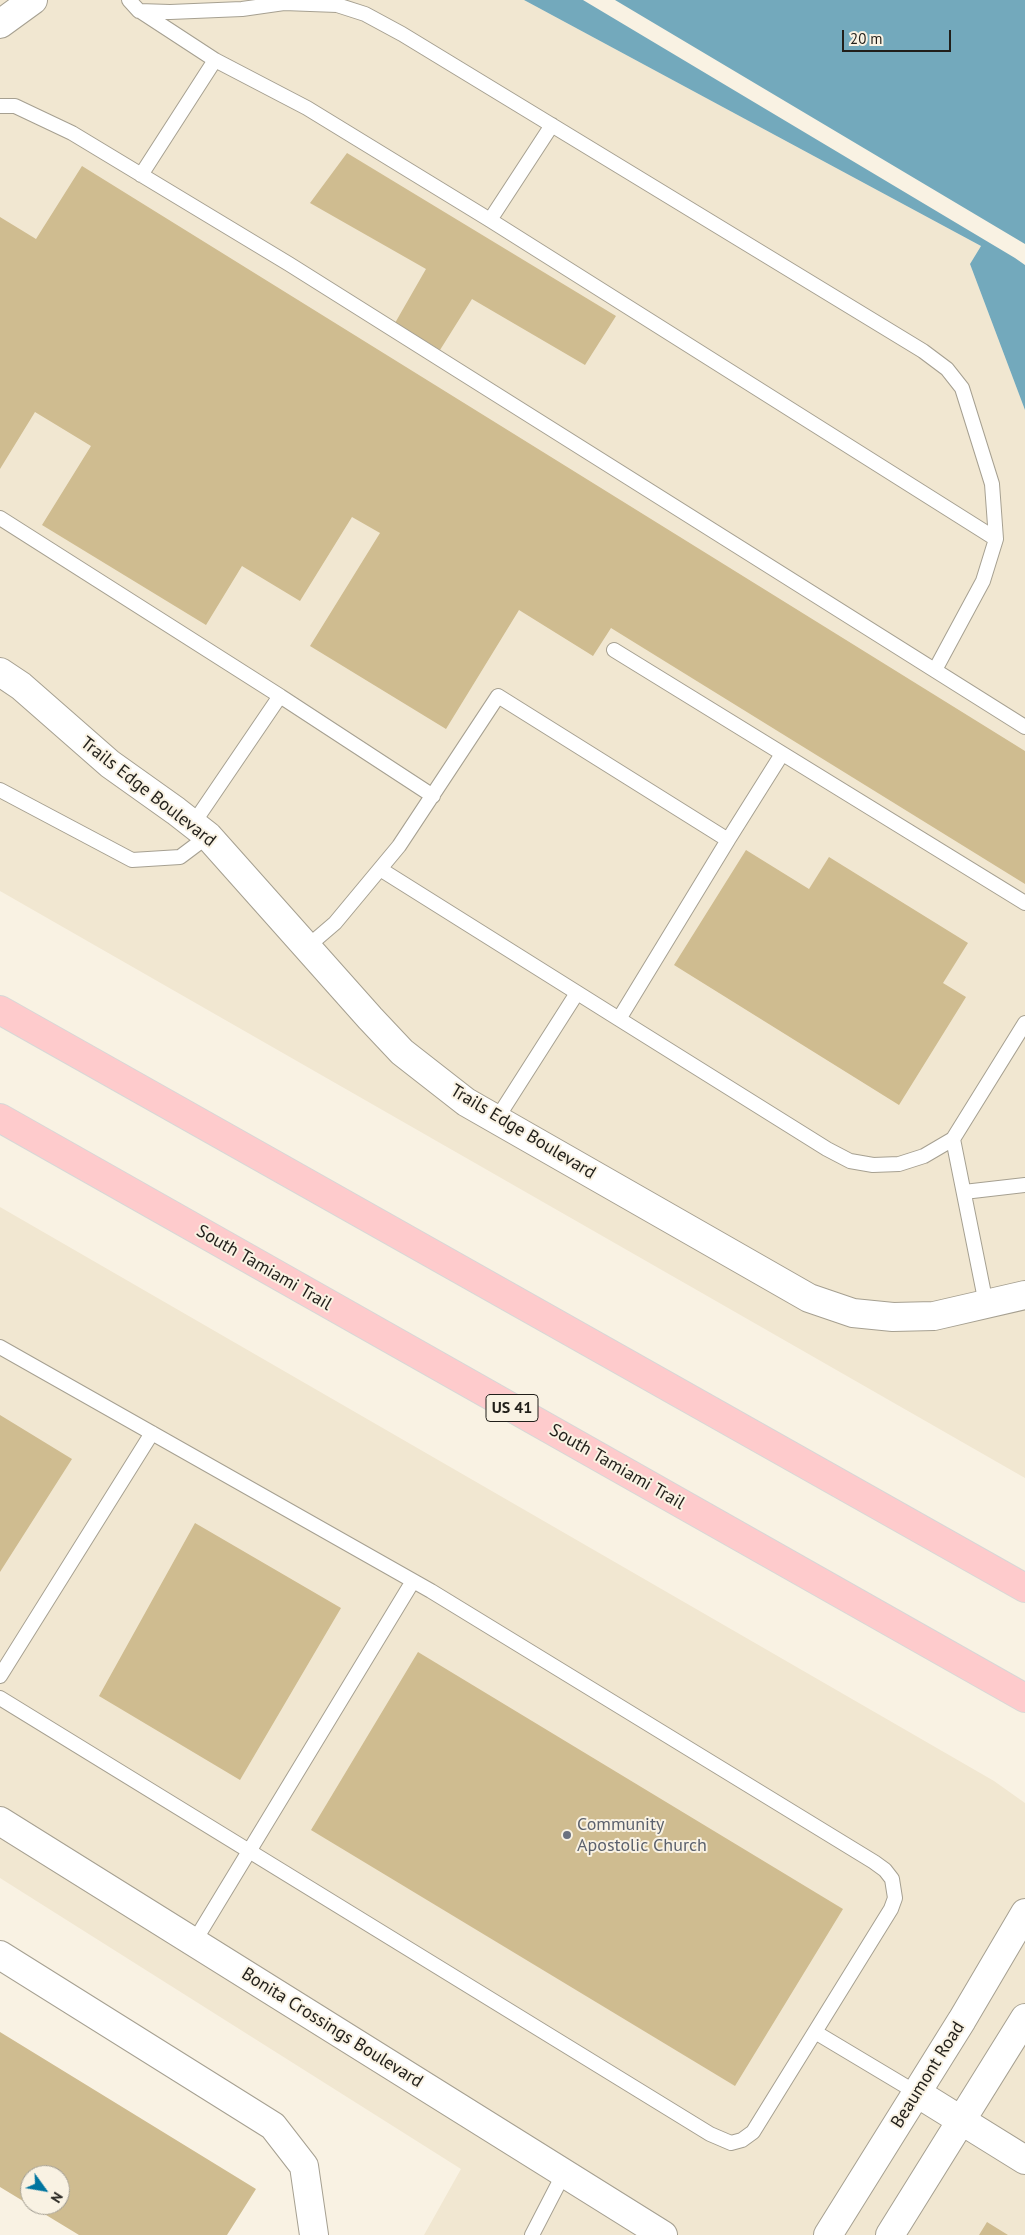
<!DOCTYPE html>
<html>
<head>
<meta charset="utf-8">
<style>
  body { margin:0 }
  #map { position:relative; width:1025px; height:2235px; overflow:hidden; background:#f9f2e3; font-family:"PT Sans",sans-serif }
  canvas { display:block }
  .north { position:absolute; left:20px; top:2165px; width:50px; height:50px; box-sizing:border-box; background:#f9f2e3; border:1px solid #a39e93; border-radius:50%; rotate:122deg; font-size:14px; font-weight:700; line-height:20px; text-align:center; color:#211f1a }
  .north::after { content:''; display:block; margin:auto; width:18px; height:22px; background:#00759f; clip-path:polygon(50% 0,100% 100%,50% 72%,0 100%) }
  .scale { position:absolute; left:842px; top:30px; width:109px; height:22px; box-sizing:border-box; border:2px solid #211f1a; border-top:0; padding-left:6px; font-size:15px; line-height:18px; white-space:nowrap; color:#211f1a; -webkit-text-stroke:4px #f9f2e3; paint-order:stroke }
</style>
</head>
<body>
<div id="map">
<canvas width="1025" height="2235"></canvas>
<div class="north">N</div>
<div class="scale">20 m</div>
</div>
<script>
const c = document.querySelector('canvas').getContext('2d');
c.lineJoin = 'round';
function fill(path, color) { c.fillStyle = color; c.fill(path, 'evenodd'); }
const toPath = rows => new Path2D(rows.map(r => 'M' + r).join(''));
function strokePath(path, color, width, dash) { c.strokeStyle = color; c.lineWidth = width; c.lineCap = dash ? 'butt' : 'round'; c.setLineDash(dash || []); c.stroke(path); }
function drawText(font, color, halo, rows, align = 'center') {
  c.font = font + ' "PT Sans",sans-serif'; c.lineWidth = 4; c.setLineDash([]); c.textBaseline = 'middle'; c.strokeStyle = halo; c.fillStyle = color; for (const [text, x, y, turn = 0] of rows) {
    c.save(); c.translate(x, y); c.rotate((+turn || 0) * Math.PI / 180); c.textAlign = isNaN(turn) ? turn : align; if (halo) c.strokeText(text, 0, 0); c.fillText(text, 0, 0); c.restore();
  }
}
const built = toPath([
  [0,0,524,0,981,246,970,264,1025,410,1025,1478,0,891],
  [0,1207,994,1781,1025,1803,1025,2235,424,2235,461,2169,0,1878]
]);
const water = toPath([
  [524,0,583,0,1015,258,1025,265,1025,410,970,264,981,246],
  [615,0,1025,0,1025,245,1025,244]
]);
const building = toPath([
  [347,153,616,316,585,365,472,299,440,350,395,323,426,269,310,203],
  [82,166,1025,751,1025,884,611,628,593,656,519,610,446,729,310,646,380,533,352,517,300,601,242,566,206,625,42,525,91,446,35,412,0,469,0,217,36,239],
  [746,850,809,889,829,857,968,943,943,983,966,997,899,1105,674,965],
  [0,1415,72,1459,0,1572],
  [195,1523,341,1608,240,1780,99,1696],
  [418,1652,843,1909,735,2086,311,1830],
  [0,2032,256,2189,227,2235,79,2235,0,2187],
  [30,2175,60,2175,60,2205,30,2205],
  [987,2222,1008,2235,979,2235]
]);
const lane = toPath([
  [129,0,139,11,170,12,242,9,284,3,337,5,365,14,402,34,923,351,947,369,962,388,992,484,996,539,983,581,935,670],
  [140,11,215,60,141,175],
  [215,60,307,108,490,220,996,539],
  [0,106,15,106,72,133,289,264,1025,727],
  [490,220,552,125],
  [0,518,280,696,193,824],
  [614,650,1025,903],
  [280,696,433,796],
  [0,790,132,860,180,857,208,836],
  [728,840,782,754],
  [380,869,619,1019],
  [307,947,335,923,399,846,498,696,728,840,619,1019,827,1149,850,1161,873,1165,899,1164,924,1156,953,1139],
  [496,1120,577,993],
  [964,1192,1025,1185],
  [986,1304,953,1139,1025,1023],
  [0,1347,431,1591,874,1862,885,1870,892,1879,895,1898,891,1909,753,2132,742,2140,731,2143,710,2134,0,1698],
  [0,1676,152,1433],
  [194,1942,413,1581],
  [815,2032,917,2093],
  [532,2235,564,2173]
]);
const street = toPath([
  [0,24,33,0],
  [0,672,21,686,110,764,176,811,208,836,370,1018,402,1052,466,1102,809,1298,853,1313,893,1317,934,1316,1025,1295],
  [0,1821,663,2235],
  [0,1955,273,2126,304,2166,314,2235],
  [917,2093,1025,2160],
  [828,2235,962,2020,1025,1913],
  [890,2235,1025,2018]
]);
const primary = toPath([
  [0,1010,1025,1588],
  [0,1118,1025,1698]
]);
const markers = [
  [567,1835,5,"#6b7280"]
];
const shields = [
  [512,1408,52]
];
const shieldNames = [
  ["US 41",512,1408]
];
const streetNames = [
  ["Trails Edge Boulevard",148,792,38],
  ["Trails Edge Boulevard",523,1132,31],
  ["South Tamiami Trail",264,1268,30],
  ["South Tamiami Trail",617,1467,30],
  ["Bonita Crossings Boulevard",332,2028,32],
  ["Beaumont Road",928,2075,-58]
];
const worshipNames = [
  ["Community",577,1825],
  ["Apostolic Church",577,1846]
];
fill(built, '#f1e7d1');
fill(water, '#73a9bc');
fill(building, '#cfbc90');
strokePath(lane, '#a6a091', 16);
strokePath(street, '#a6a091', 30);
strokePath(primary, '#d7d7d6', 30);
strokePath(lane, '#fff', 14);
strokePath(street, '#fff', 28);
strokePath(primary, '#fecbcc', 28);
for (const [x, y, r, color] of markers) { const dot = new Path2D(); dot.arc(x, y, r, 0, 2 * Math.PI); c.fillStyle = color; c.fill(dot); strokePath(dot, '#f9f2e3', 2); }
for (const [x, y, w] of shields) { const box = new Path2D(); box.roundRect(x - w / 2, y - 13.5, w, 27, 4); c.fillStyle = '#f9f2e3'; c.fill(box); strokePath(box, '#211f1a', 1); }
drawText('bold 16px', '#211f1a', null, shieldNames);
drawText('18px', '#211f1a', '#f9f2e3', streetNames);
drawText('18px', '#5b616d', '#f9f2e3', worshipNames, 'left');
</script>
</body>
</html>
